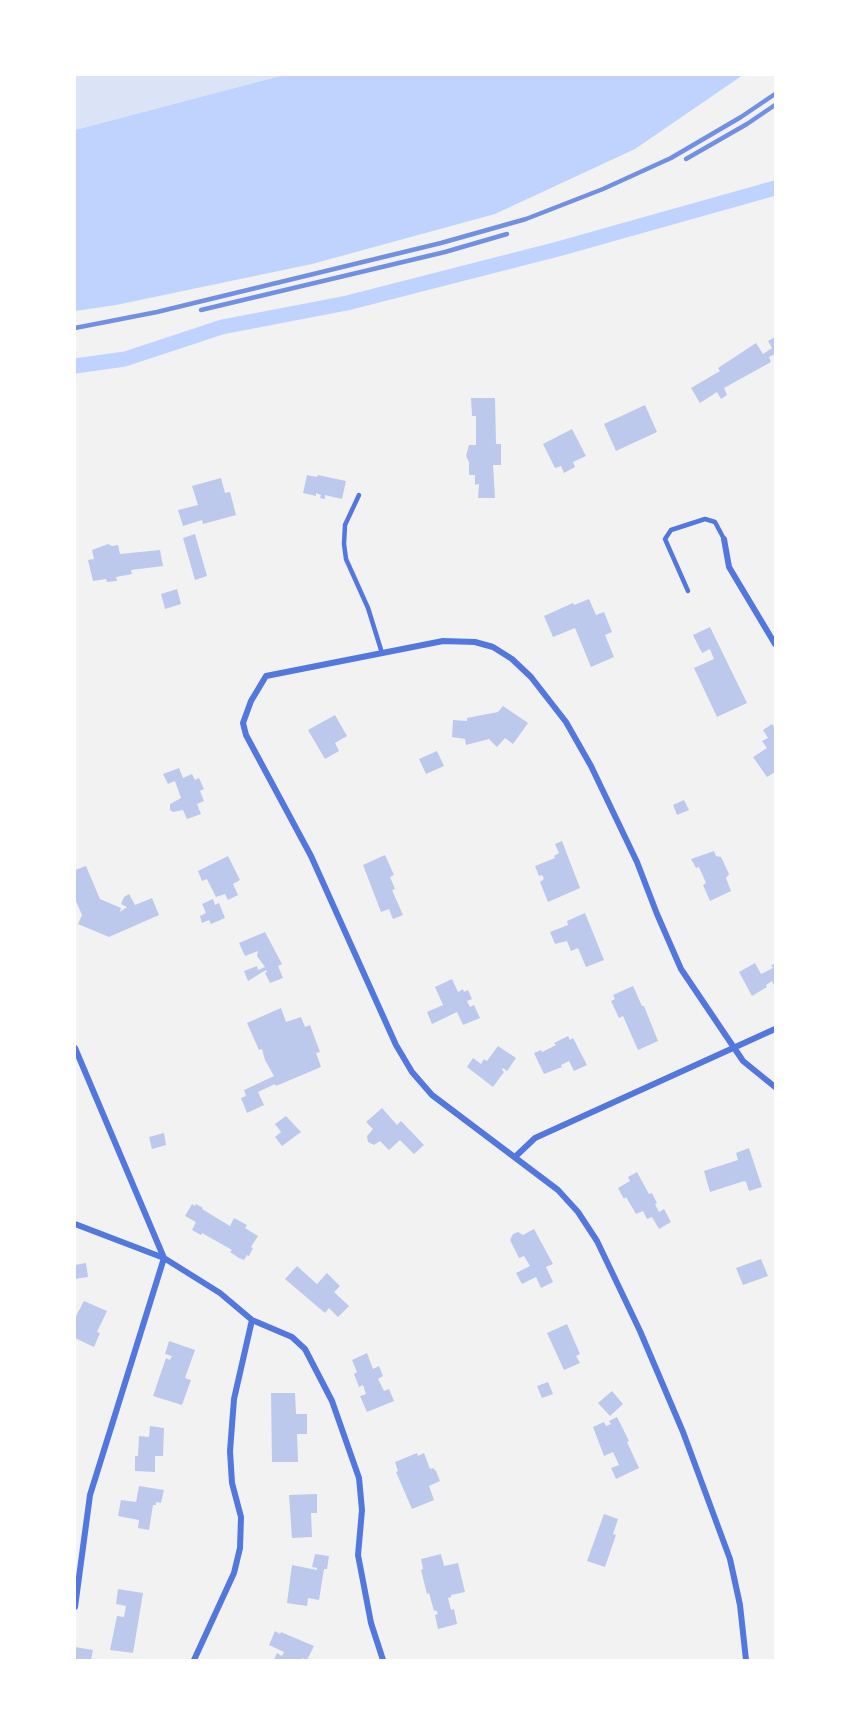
<!DOCTYPE html>
<html>
<head>
<meta charset="utf-8">
<style>
  body { margin:0 }
  #map { position:relative; width:850px; height:1735px; overflow:hidden; background:#f2f2f2; font-family:Inter,sans-serif }
  canvas { display:block }
  .frame { position:absolute; inset:0; border:76px solid #fff; pointer-events:none }
</style>
</head>
<body>
<div id="map">
<canvas width="850" height="1735"></canvas>
<div class="frame"></div>
</div>
<script>
const c = document.querySelector('canvas').getContext('2d');
c.lineJoin = 'round';
function fill(path, color) { c.fillStyle = color; c.fill(path, 'evenodd'); }
const toPath = rows => new Path2D(rows.map(r => 'M' + r).join(''));
function strokePath(path, color, width, dash) { c.strokeStyle = color; c.lineWidth = width; c.lineCap = dash ? 'butt' : 'round'; c.setLineDash(dash || []); c.stroke(path); }
const green = toPath([
  [75,75,284,75,75,130]
]);
const water = toPath([
  [284,75,743,75,635,149,495,214,312,264,116,305,75,311,75,130]
]);
const canal = toPath([
  [75,366,125,359,222,327,347,303,558,249,775,188]
]);
const building = toPath([
  [775,337,775,354,769,357,771,362,724,388,727,395,721,399,717,392,700,403,691,388,720,371,718,368,756,343,763,354,772,348,768,341],
  [471,398,495,398,496,444,501,444,501,465,493,465,495,498,478,498,479,484,475,485,475,475,469,475,469,462,466,456,469,445,476,445,476,416,472,416],
  [645,405,657,432,616,451,604,424],
  [572,429,586,456,573,462,575,467,564,473,561,466,555,468,543,444],
  [307,475,317,477,318,475,346,481,342,499,325,495,325,499,320,498,321,495,316,493,316,496,303,493],
  [221,478,225,493,230,492,236,515,203,524,202,520,183,526,178,510,198,505,192,486],
  [195,534,207,576,195,580,183,538],
  [108,544,112,546,118,545,120,554,160,550,163,566,131,570,132,574,116,577,117,581,107,582,106,579,93,581,88,560,94,559,92,550],
  [177,589,181,604,165,609,161,594],
  [589,599,596,615,604,612,612,632,605,635,614,657,591,667,575,628,553,637,544,616,573,603,574,605],
  [710,627,747,703,717,717,694,668,714,659,710,649,702,653,693,635],
  [503,706,528,723,513,744,505,738,497,747,489,739,466,745,465,739,452,737,453,720,467,721,467,718,498,712],
  [335,715,347,736,335,743,339,751,325,759,308,730],
  [772,724,775,728,775,772,767,777,753,757,767,748,762,741,768,738,763,730],
  [437,751,444,766,426,774,419,759],
  [179,768,183,778,192,774,195,780,199,778,204,789,200,791,204,801,197,804,201,814,187,819,183,810,173,812,170,810,170,804,181,798,175,781,168,784,163,774],
  [684,800,689,810,677,815,673,805],
  [562,841,580,888,548,902,540,882,544,879,542,875,539,876,535,866,555,858,554,856,559,853,555,844],
  [714,851,716,856,721,857,729,874,726,878,731,891,710,901,703,885,706,883,699,867,696,868,691,859],
  [385,855,394,875,390,877,395,889,392,890,403,915,393,919,389,909,381,912,363,865],
  [228,856,240,880,233,884,238,895,228,900,225,894,216,897,207,879,202,881,198,871],
  [86,866,100,899,121,908,120,912,127,907,121,904,124,897,129,894,135,905,152,898,159,915,109,937,78,924,82,915,75,899,75,870],
  [213,899,215,905,219,903,225,918,211,924,209,920,202,923,200,916,206,913,202,904],
  [585,913,604,960,586,967,578,948,571,951,567,941,555,944,550,932,568,925,567,921],
  [265,932,282,964,278,966,283,978,270,983,265,973,267,972,266,970,248,981,244,971,257,966,258,970,265,967,257,956,258,951,245,956,239,943],
  [755,963,761,974,773,968,771,965,775,964,775,987,772,981,766,985,767,987,752,996,739,972],
  [452,979,458,992,463,989,464,992,468,990,472,999,467,1001,470,1007,474,1005,480,1018,463,1025,457,1012,432,1024,427,1012,443,1005,435,987],
  [633,986,642,1006,644,1006,658,1041,638,1050,623,1016,619,1018,611,1001,615,999,613,995],
  [281,1008,286,1022,301,1017,305,1027,310,1025,320,1052,316,1053,321,1067,276,1086,275,1084,258,1092,264,1105,247,1113,241,1098,246,1096,244,1090,274,1076,265,1060,262,1049,259,1050,247,1023],
  [568,1036,570,1040,573,1038,587,1065,574,1071,569,1061,561,1065,562,1067,544,1074,534,1053,541,1050,542,1052,556,1045,554,1043],
  [498,1046,516,1058,507,1071,503,1068,502,1070,504,1072,493,1087,467,1067,473,1058,481,1064,484,1059,487,1061],
  [382,1108,397,1125,401,1121,424,1145,414,1154,400,1140,389,1150,380,1141,374,1145,368,1142,367,1136,373,1129,366,1122],
  [286,1116,301,1132,282,1146,275,1137,281,1132,275,1124],
  [164,1133,166,1145,152,1149,149,1137],
  [749,1148,762,1187,749,1191,746,1182,744,1181,710,1192,704,1171,738,1160,736,1153],
  [637,1172,649,1194,652,1193,657,1203,655,1204,659,1212,664,1209,671,1222,659,1229,652,1217,647,1219,643,1211,636,1214,626,1197,624,1199,618,1188,630,1181,628,1177],
  [192,1204,195,1206,196,1204,203,1208,202,1209,230,1226,234,1218,247,1225,245,1228,258,1236,251,1247,253,1248,249,1256,247,1255,244,1260,239,1258,230,1252,232,1250,202,1233,201,1235,192,1230,196,1222,185,1216],
  [534,1229,553,1264,546,1267,553,1282,541,1288,536,1277,522,1284,516,1273,530,1266,524,1256,519,1258,510,1240,513,1234,518,1232,523,1235],
  [761,1259,768,1276,743,1285,736,1268],
  [86,1263,88,1277,75,1279,75,1265],
  [297,1266,317,1284,327,1273,340,1286,334,1292,349,1306,338,1317,329,1308,325,1313,285,1279],
  [84,1301,107,1311,97,1332,100,1333,94,1347,75,1338,75,1318],
  [567,1324,580,1354,576,1356,580,1363,564,1370,547,1333],
  [169,1341,195,1350,185,1378,191,1380,182,1405,153,1396,166,1358,170,1360,172,1356,165,1354],
  [367,1353,373,1369,379,1366,383,1376,378,1379,384,1391,389,1389,394,1401,367,1412,360,1396,366,1394,363,1385,359,1387,354,1374,357,1372,352,1360],
  [548,1382,553,1394,542,1398,537,1386],
  [612,1391,623,1404,610,1416,598,1403],
  [271,1393,295,1393,296,1414,307,1414,307,1434,297,1434,298,1462,272,1462],
  [617,1417,629,1441,627,1442,639,1468,616,1479,611,1468,619,1465,613,1452,604,1456,593,1427,604,1422,606,1426,611,1424,609,1421],
  [150,1426,164,1428,163,1456,155,1456,155,1472,135,1471,135,1456,138,1456,139,1436,149,1437],
  [417,1453,418,1456,424,1453,430,1469,433,1468,436,1471,440,1481,429,1486,434,1500,412,1509,396,1472,398,1471,395,1462],
  [139,1486,164,1490,161,1503,156,1502,156,1505,153,1505,149,1530,138,1528,139,1520,118,1516,121,1500,136,1502],
  [317,1494,317,1513,311,1513,312,1537,292,1538,289,1495],
  [604,1514,618,1519,613,1534,616,1535,605,1567,587,1561],
  [315,1554,329,1556,327,1569,324,1569,319,1600,308,1598,307,1606,287,1603,292,1565,317,1570,317,1568,312,1567],
  [441,1554,444,1566,458,1563,465,1592,451,1595,451,1597,448,1598,451,1610,454,1609,457,1624,438,1629,435,1615,438,1614,436,1610,434,1611,429,1593,427,1594,421,1570,423,1569,421,1559],
  [118,1589,143,1593,133,1653,110,1650,117,1616,124,1617,126,1606,116,1604],
  [275,1631,280,1634,281,1632,314,1646,307,1660,302,1658,301,1660,274,1660,277,1653,282,1656,284,1652,269,1645],
  [75,1647,93,1650,91,1660,75,1660]
]);
const service = toPath([
  [359,495,345,525,344,544,346,559,368,608,382,653],
  [688,591,665,539,671,530,705,519,715,522,724,539]
]);
const minor = toPath([
  [724,539,729,567,775,644],
  [75,1048,164,1258],
  [515,1157,535,1138,775,1029],
  [75,1224,164,1258,220,1293,252,1320,292,1337,305,1349,332,1401,359,1478,362,1510,358,1555,371,1623,383,1660],
  [75,1607,90,1495,164,1258],
  [194,1660,234,1573,240,1548,241,1517,232,1483,230,1451,234,1399,252,1320],
  [746,1660,740,1605,730,1559,683,1432,640,1331,597,1241,578,1212,558,1190,432,1095,412,1072,396,1045,311,856,246,735,243,723,251,701,266,676,443,641,475,642,493,647,512,659,531,677,566,722,591,766,637,862,657,914,681,969,743,1061,775,1087]
]);
const rail = toPath([
  [686,159,747,124,775,105],
  [201,310,445,252,507,234],
  [75,328,157,312,441,243,526,219,603,189,671,158,741,117,775,94]
]);
fill(green, '#dbe4f7');
fill(water, '#bfd3fe');
strokePath(canal, '#bfd3fe', 15);
fill(building, '#bdc9ec');
strokePath(service, '#5277de', 4.5);
strokePath(minor, '#5277de', 6);
strokePath(rail, '#7290e2', 4.5);
</script>
</body>
</html>
